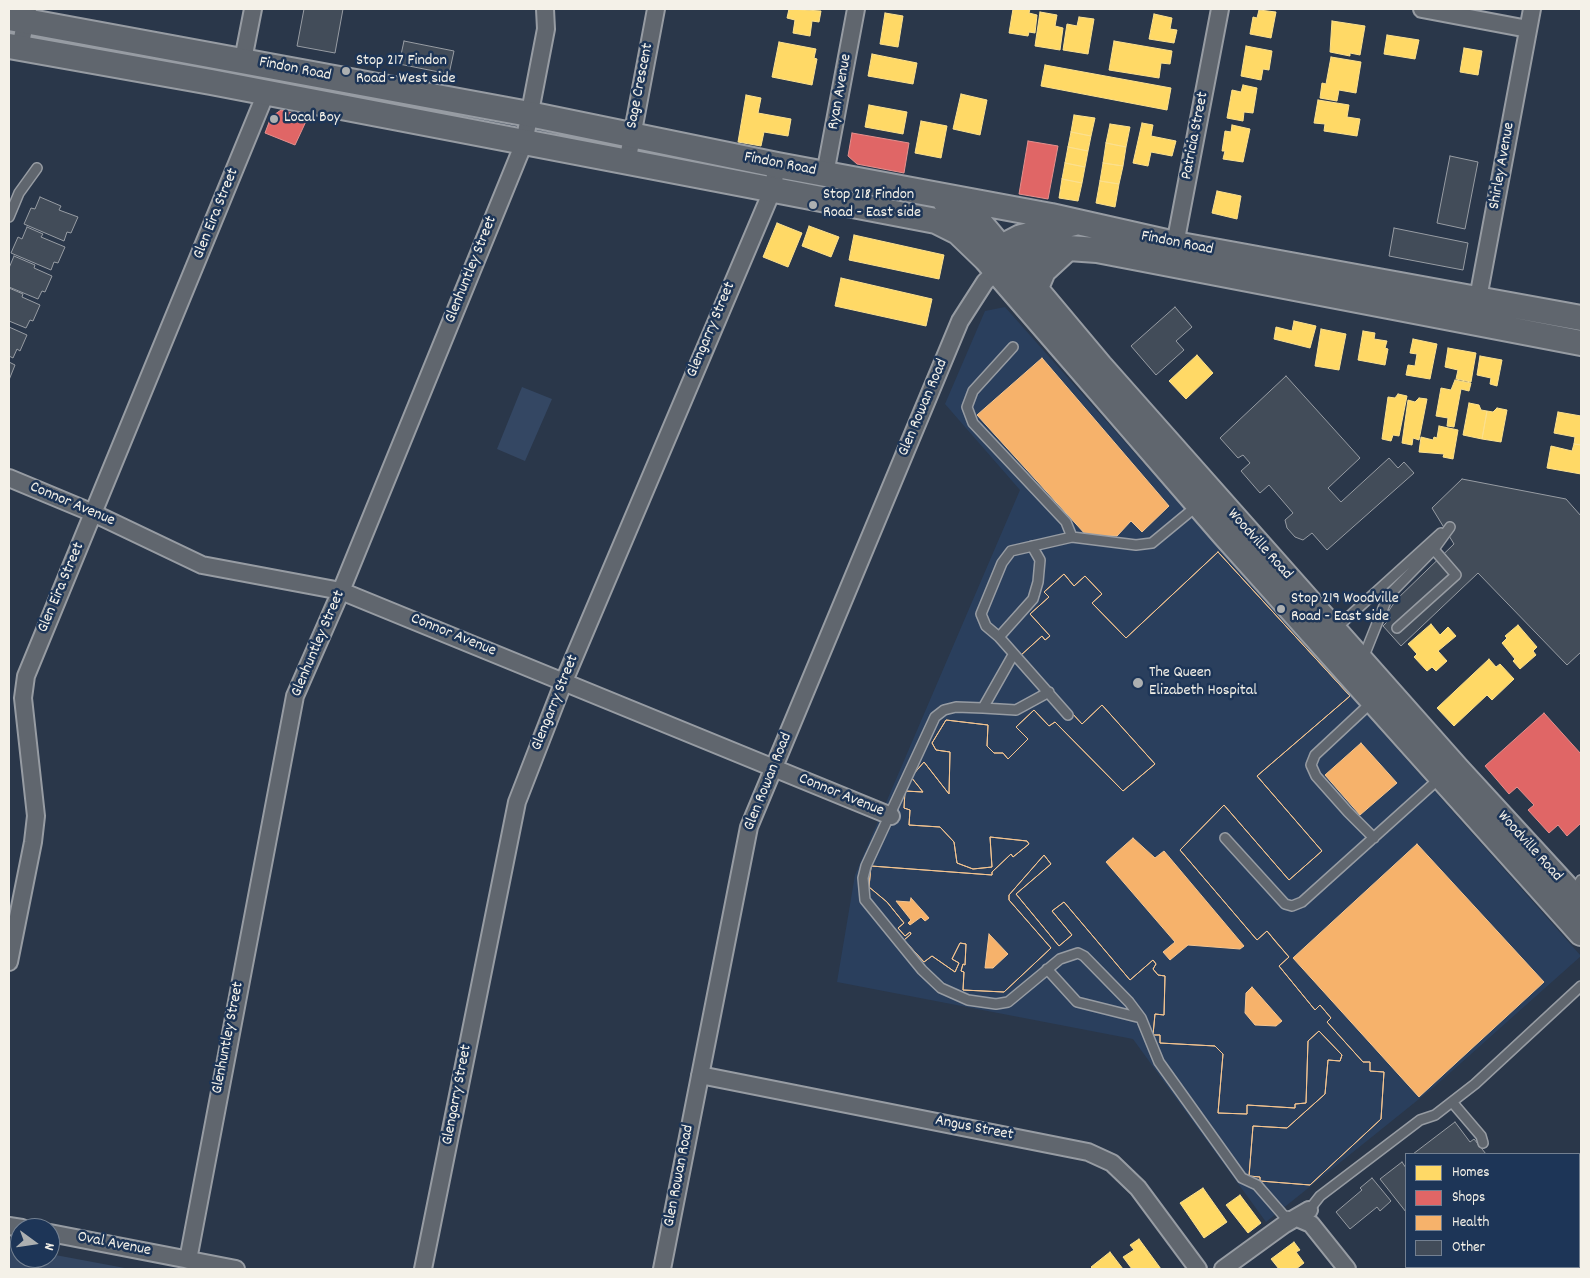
<!DOCTYPE html>
<html>
<head>
<meta charset="utf-8">
<style>
  body { margin:0 }
  #map { position:relative; width:1590px; height:1278px; overflow:hidden; background:#2a374a; font-family:Dekko,sans-serif }
  canvas { display:block }
  .frame { position:absolute; inset:0; border:10px solid #f4f1e8; pointer-events:none }
  .legend { position:absolute; left:1405px; top:1153px; width:175px; height:115px; box-sizing:border-box; background:#1d3557; border:1px solid #738091; margin:0; padding:6px 9px; list-style:none; font-size:15px; color:#f4f1e8 }
  .legend li { display:flex; align-items:center; gap:10px; height:25px }
  .legend b { width:25px; border:1px solid #738091 }
  .north { position:absolute; left:10px; top:1218px; width:50px; height:50px; box-sizing:border-box; background:#1d3557; border:1px solid #738091; border-radius:50%; rotate:104deg; font-size:14px; font-weight:700; line-height:20px; text-align:center; color:#f4f1e8 }
  .north::after { content:''; display:block; margin:auto; width:18px; height:22px; background:#adb0b1; clip-path:polygon(50% 0,100% 100%,50% 72%,0 100%) }
</style>
</head>
<body>
<div id="map">
<canvas width="1590" height="1278"></canvas>
<div class="frame"></div>
<ul class="legend">
<li><b style="height:14px;background:#ffd966"></b>Homes</li>
<li><b style="height:14px;background:#e06666"></b>Shops</li>
<li><b style="height:14px;background:#f6b26b"></b>Health</li>
<li><b style="height:14px;background:#424c59"></b>Other</li>
</ul>
<div class="north">N</div>
</div>
<script>
const c = document.querySelector('canvas').getContext('2d');
c.lineJoin = 'round';
function fill(path, color) { c.fillStyle = color; c.fill(path, 'evenodd'); }
const toPath = rows => new Path2D(rows.map(r => 'M' + r).join(''));
function strokePath(path, color, width, dash) { c.strokeStyle = color; c.lineWidth = width; c.lineCap = dash ? 'butt' : 'round'; c.setLineDash(dash || []); c.stroke(path); }
function drawText(font, color, halo, rows, align = 'center') {
  c.font = font + ' Dekko,sans-serif'; c.lineWidth = 5; c.setLineDash([]); c.textBaseline = 'middle'; c.strokeStyle = halo; c.fillStyle = color; for (const [text, x, y, turn = 0] of rows) {
    c.save(); c.translate(x, y); c.rotate((+turn || 0) * Math.PI / 180); c.textAlign = isNaN(turn) ? turn : align; if (halo) c.strokeText(text, 0, 0); c.fillText(text, 0, 0); c.restore();
  }
}
const built = toPath([
  [1005,307,1581,956,1434,1087,1266,1222,1133,1039,837,982,855,875,1020,490,945,404,985,311]
]);
const green = toPath([
  [522,387,552,399,525,461,497,449],
  [9,1246,20,1248,20,1258,50,1258,50,1254,130,1269,9,1269]
]);
const homes = toPath([
  [789,9,821,11,819,22,812,21,810,36,793,33,795,20,787,18,789,9],
  [1013,9,1030,9,1029,13,1037,15,1035,33,1029,32,1028,36,1009,33,1013,9],
  [1259,10,1276,12,1271,38,1250,34,1253,17,1257,18,1259,10],
  [1040,12,1057,15,1055,26,1063,28,1060,50,1035,46,1040,12],
  [885,13,903,16,898,47,880,44,885,13],
  [1154,14,1172,18,1170,29,1177,30,1174,43,1149,39,1154,14],
  [1079,17,1094,19,1088,54,1063,50,1067,24,1077,26,1079,17],
  [1332,21,1365,26,1360,55,1350,53,1350,56,1330,52,1332,21],
  [1387,35,1419,40,1415,59,1384,54,1387,35],
  [1114,41,1172,51,1170,64,1161,63,1159,78,1109,70,1114,41],
  [779,42,816,49,814,58,817,59,812,85,772,77,779,42],
  [1246,46,1272,51,1269,70,1263,69,1261,80,1241,76,1246,46],
  [1464,48,1482,51,1478,75,1460,72,1464,48],
  [872,54,917,63,913,84,868,76,872,54],
  [1331,57,1361,62,1356,93,1339,90,1337,101,1320,98,1322,83,1326,84,1331,57],
  [1045,65,1171,88,1167,110,1041,86,1045,65],
  [1243,85,1257,88,1253,113,1244,112,1243,121,1227,118,1232,90,1241,92,1243,85],
  [961,94,987,100,980,135,953,129,961,94],
  [746,95,761,98,758,113,791,119,788,136,764,132,761,146,738,142,746,95],
  [1318,100,1349,105,1347,117,1360,119,1357,136,1324,131,1325,124,1314,123,1318,100],
  [869,105,907,112,903,134,865,127,869,105],
  [1074,115,1095,118,1091,136,1071,132,1074,115],
  [921,121,947,126,941,158,915,153,921,121],
  [1142,123,1153,125,1151,136,1176,141,1172,156,1151,152,1148,166,1133,163,1142,123],
  [1110,124,1130,127,1126,147,1106,143,1110,124],
  [1232,125,1250,129,1243,162,1223,159,1225,151,1222,151,1225,131,1231,132,1232,125],
  [1071,132,1091,136,1088,151,1068,147,1071,132],
  [1106,143,1126,147,1123,166,1103,163,1106,143],
  [1068,147,1088,151,1085,167,1065,163,1068,147],
  [1065,163,1085,167,1082,183,1062,179,1065,163],
  [1103,163,1123,166,1119,184,1100,181,1103,163],
  [1062,179,1082,183,1078,201,1059,198,1062,179],
  [1100,181,1119,184,1115,207,1096,203,1100,181],
  [1217,191,1241,196,1237,219,1212,213,1217,191],
  [777,223,802,233,788,267,763,257,777,223],
  [809,226,839,237,831,257,802,246,809,226],
  [854,235,944,255,939,279,849,260,854,235],
  [841,278,932,299,926,326,835,306,841,278],
  [1294,321,1316,326,1310,348,1274,339,1276,327,1292,331,1294,321],
  [1321,329,1346,334,1339,370,1315,366,1321,329],
  [1363,331,1375,333,1374,339,1387,341,1385,348,1388,349,1385,365,1358,360,1363,331],
  [1413,339,1437,344,1430,379,1406,375,1408,365,1415,366,1417,354,1410,353,1413,339],
  [1448,348,1476,353,1471,382,1456,379,1458,370,1445,367,1448,348],
  [1197,355,1213,373,1186,399,1169,381,1197,355],
  [1480,356,1502,360,1497,386,1490,384,1491,378,1477,375,1480,356],
  [1455,380,1471,383,1469,391,1461,389,1454,427,1447,426,1448,418,1436,416,1441,388,1451,390,1455,380],
  [1398,394,1407,396,1399,436,1393,435,1391,441,1382,439,1388,397,1395,398,1398,394],
  [1419,398,1427,399,1419,440,1413,438,1412,445,1402,443,1408,400,1415,402,1419,398],
  [1469,403,1479,405,1481,410,1487,411,1482,439,1463,435,1469,403],
  [1497,408,1507,410,1501,442,1482,439,1487,411,1493,412,1497,408],
  [1558,412,1581,416,1581,445,1574,444,1575,437,1554,433,1558,412],
  [1439,426,1458,430,1453,459,1443,457,1444,454,1419,452,1421,437,1433,440,1434,437,1437,438,1439,426],
  [1574,444,1581,445,1581,474,1547,468,1551,446,1572,451,1574,444],
  [1431,624,1440,635,1448,627,1456,636,1438,651,1447,661,1436,671,1432,667,1427,671,1414,657,1417,654,1408,644,1431,624],
  [1518,625,1537,647,1533,651,1536,655,1520,669,1513,661,1515,659,1502,643,1507,638,1505,636,1518,625],
  [1489,659,1496,667,1500,664,1514,679,1492,700,1487,695,1454,726,1437,708,1489,659],
  [1203,1188,1227,1222,1204,1238,1180,1203,1203,1188],
  [1240,1195,1261,1223,1248,1233,1226,1205,1240,1195],
  [1139,1239,1161,1269,1132,1269,1123,1257,1134,1250,1130,1245,1139,1239],
  [1294,1242,1300,1250,1296,1252,1304,1263,1296,1269,1279,1269,1271,1259,1294,1242],
  [1110,1252,1123,1269,1093,1269,1091,1267,1110,1252]
]);
const shops = toPath([
  [281,110,308,117,295,145,265,133,271,117,281,110],
  [852,133,909,143,904,173,857,164,848,156,852,133],
  [1028,141,1058,146,1048,199,1019,194,1028,141],
  [1544,713,1581,754,1581,823,1567,836,1558,825,1549,833,1528,810,1534,805,1517,787,1509,794,1485,766,1544,713]
]);
const health = toPath([
  [1042,358,1169,506,1142,532,1131,521,1117,536,1086,535,977,415,1042,358],
  [1218,552,1350,696,1257,776,1322,851,1289,880,1224,805,1180,850,1257,940,1267,931,1289,957,1279,966,1315,1010,1320,1005,1331,1018,1327,1022,1363,1062,1370,1062,1370,1071,1384,1072,1381,1119,1310,1185,1260,1181,1260,1177,1249,1176,1253,1126,1287,1128,1325,1094,1328,1060,1340,1061,1342,1055,1319,1031,1308,1041,1306,1103,1295,1104,1295,1108,1247,1105,1247,1114,1218,1113,1223,1054,1215,1046,1160,1043,1160,1035,1153,1035,1155,1014,1164,1015,1165,976,1158,975,1153,969,1156,964,1153,960,1130,980,1064,902,1052,911,1072,935,1059,946,1016,894,1051,864,1044,855,1009,895,1009,900,1051,948,1004,992,963,990,964,972,961,971,963,964,965,965,966,944,960,943,952,959,959,963,955,972,932,956,924,962,904,940,911,934,910,932,905,936,898,928,904,923,887,902,869,887,871,866,992,875,992,872,1011,854,1013,857,1029,844,1027,841,990,837,992,867,973,869,957,863,954,842,940,827,909,825,910,810,904,808,905,791,923,792,911,777,924,762,949,794,950,752,936,750,932,743,946,720,988,725,987,746,994,753,1003,753,1008,759,1028,739,1016,727,1034,710,1049,726,1055,722,1123,791,1155,764,1102,705,1082,724,1020,656,1042,636,1045,640,1050,636,1030,614,1049,597,1044,592,1064,574,1074,586,1085,576,1102,594,1092,603,1126,638,1218,552],
  [1133,838,1155,858,1164,851,1244,946,1240,949,1188,945,1170,960,1163,952,1175,942,1106,862,1133,838],
  [911,898,929,918,925,921,921,917,910,925,908,923,911,920,896,901,910,902,911,898],
  [989,934,1008,954,993,968,985,968,989,934],
  [1252,987,1282,1021,1276,1026,1255,1025,1245,1013,1246,993,1252,987],
  [1218,552,1350,696,1257,776,1322,851,1289,880,1224,805,1180,850,1257,940,1267,931,1275,941,1289,957,1279,966,1315,1010,1320,1005,1331,1018,1327,1022,1363,1062,1370,1062,1370,1071,1384,1072,1381,1119,1310,1185,1260,1181,1260,1177,1249,1176,1253,1126,1287,1128,1325,1094,1328,1060,1340,1061,1342,1055,1319,1031,1308,1041,1306,1103,1295,1104,1295,1108,1247,1105,1247,1114,1218,1113,1223,1054,1215,1046,1160,1043,1160,1035,1153,1035,1155,1014,1164,1015,1165,976,1158,975,1153,969,1156,964,1153,960,1130,980,1064,902,1052,911,1072,935,1059,946,1016,894,1051,864,1044,855,1009,895,1009,900,1051,948,1004,992,963,990,964,972,961,971,963,964,965,965,966,944,960,943,952,959,959,963,955,972,932,956,924,962,904,940,911,934,910,932,905,936,898,928,904,923,887,902,869,887,871,866,992,875,992,872,1011,854,1013,857,1029,844,1027,841,990,837,992,867,973,869,957,863,954,842,940,827,909,825,910,810,904,808,905,791,923,792,911,777,924,762,949,794,950,752,936,750,932,743,946,720,988,725,987,746,994,753,1003,753,1008,759,1028,739,1016,727,1034,710,1049,726,1055,722,1123,791,1155,764,1102,705,1082,724,1020,656,1042,636,1045,640,1050,636,1030,614,1049,597,1044,592,1064,574,1074,586,1085,576,1102,594,1092,603,1126,638,1218,552],
  [1361,743,1397,783,1360,815,1325,775,1361,743],
  [1417,844,1544,982,1419,1097,1293,958,1417,844]
]);
const building = toPath([
  [304,9,343,9,335,53,297,46,304,9],
  [404,41,454,51,449,74,399,64,404,41],
  [1450,156,1478,162,1465,229,1437,223,1450,156],
  [40,197,61,206,59,210,78,217,71,233,67,232,64,241,24,224,31,208,35,209,40,197],
  [27,227,43,234,41,237,65,247,58,263,54,262,51,270,11,253,18,237,22,239,27,227],
  [1394,228,1468,243,1463,270,1389,256,1394,228],
  [14,256,35,265,34,268,52,276,45,292,42,291,38,299,9,287,9,268,14,256],
  [9,288,23,294,22,297,40,305,33,321,30,320,26,328,9,321,9,288],
  [1175,307,1192,327,1176,341,1184,350,1156,375,1131,346,1175,307],
  [9,323,9,327,27,335,20,351,17,349,13,358,9,356,9,323],
  [9,362,15,365,9,380,9,362],
  [1286,376,1360,458,1328,488,1341,502,1389,458,1398,468,1404,462,1414,473,1327,550,1312,533,1303,540,1295,537,1287,528,1285,520,1293,513,1269,485,1260,493,1241,471,1250,463,1243,455,1238,458,1220,438,1286,376],
  [1462,479,1566,499,1581,516,1581,652,1567,665,1478,573,1401,646,1383,626,1391,618,1386,615,1396,600,1454,544,1432,508,1462,479],
  [1455,1122,1470,1142,1474,1139,1486,1154,1413,1154,1455,1122],
  [1402,1162,1406,1168,1406,1212,1380,1179,1402,1162],
  [1372,1178,1391,1201,1380,1211,1377,1207,1350,1229,1336,1212,1362,1190,1360,1188,1372,1178]
]);
const lane = toPath([
  [9,217,19,193,37,168],
  [1013,347,973,391,967,407,973,423,1066,522,1072,537],
  [1397,628,1456,575,1430,545],
  [1334,630,1441,533],
  [999,637,1033,599,1038,582,1040,560,1032,546],
  [1013,655,983,708,1016,710,1049,692],
  [1362,661,1388,596,1434,549,1450,527],
  [1373,701,1315,755,1311,765,1316,776,1348,812,1374,838],
  [983,708,956,707,944,710,935,717,866,866,863,878,865,900,922,970,941,988,968,1000,996,1004,1008,1002,1060,959,1078,953,1084,956,1129,1002,1141,1018,1159,1062,1242,1178,1257,1185,1284,1216,1295,1217],
  [1068,715,999,637,986,626,981,614,1002,563,1011,551,1072,537,1136,545,1152,543,1198,505],
  [1225,838,1285,904,1292,906,1302,902,1441,777],
  [1574,893,1581,880],
  [1047,969,1077,1002,1141,1018],
  [1452,1102,1481,1136,1483,1143],
  [1309,1210,1320,1196,1374,1155,1420,1120,1435,1115,1475,1084,1581,986]
]);
const street = toPath([
  [1422,9,1528,29],
  [20,48,28,9],
  [243,60,253,9],
  [627,163,656,9],
  [825,174,856,9],
  [1173,255,1220,9],
  [1476,309,1532,9],
  [9,478,93,513,202,565,341,591,891,816],
  [9,962,33,842,36,816,23,698,26,676,266,93],
  [700,1075,1088,1152,1112,1163,1138,1188,1198,1269],
  [1297,1218,1311,1224,1347,1269],
  [1579,1224,1581,1222],
  [9,1226,22,1228],
  [50,1233,236,1269],
  [188,1260,295,696,341,591,524,143,546,29,545,9],
  [423,1269,517,802,564,681,772,191,777,165],
  [662,1269,749,827,960,321,985,282,996,271],
  [1223,1269,1285,1224,1309,1210],
  [1519,1269,1523,1267]
]);
const secondary = toPath([
  [9,18,529,114,777,165,1051,216,1175,244,1581,318],
  [9,46,211,82,936,221,958,232,986,259,1224,534,1581,933],
  [945,201,981,224,1100,366,1457,769,1581,904],
  [987,258,1000,248,1021,237,1075,223],
  [1000,269,1029,255,1043,251,1068,248,1097,250,1581,343],
  [1035,290,1043,271,1068,248]
]);
const markers = [
  [346,71,5,"#adb0b1"],
  [274,119,5,"#adb0b1"],
  [813,205,5,"#adb0b1"],
  [1281,609,5,"#adb0b1"],
  [1138,683,6,"#adb0b1"]
];
const poiNames = [
  ["Stop 217 Findon",356,62],
  ["Road - West side",356,80],
  ["Local Boy",284,119],
  ["Stop 218 Findon",823,196],
  ["Road - East side",823,214],
  ["Stop 219 Woodville",1291,600],
  ["Road - East side",1291,618],
  ["The Queen",1149,674],
  ["Elizabeth Hospital",1149,692]
];
const streetNames = [
  ["Findon Road",295,70,11],
  ["Sage Crescent",641,86,-79],
  ["Ryan Avenue",841,92,-80],
  ["Patricia Street",1196,136,-79],
  ["Findon Road",780,165,11],
  ["Shirley Avenue",1503,166,-80],
  ["Glen Eira Street",217,214,-68],
  ["Findon Road",1177,244,11],
  ["Glenhuntley Street",472,270,-68],
  ["Glengarry Street",712,330,-67],
  ["Glen Rowan Road",924,408,-67],
  ["Connor Avenue",72,505,23],
  ["Woodville Road",1259,545,48],
  ["Glen Eira Street",62,588,-67],
  ["Connor Avenue",453,636,22],
  ["Glenhuntley Street",319,644,-67],
  ["Glengarry Street",556,703,-68],
  ["Glen Rowan Road",769,782,-68],
  ["Connor Avenue",841,796,22],
  ["Woodville Road",1529,847,48],
  ["Glenhuntley Street",229,1038,-79],
  ["Glengarry Street",458,1095,-79],
  ["Angus Street",974,1129,11],
  ["Glen Rowan Road",680,1176,-79],
  ["Oval Avenue",114,1245,11]
];
fill(built, '#2a3f5d');
fill(green, '#344763');
fill(homes, '#ffd966');
strokePath(homes, '#fce08d', 1);
fill(shops, '#e06666');
strokePath(shops, '#e6908d', 1);
fill(health, '#f6b26b');
strokePath(health, '#f5c590', 1);
fill(building, '#424c59');
strokePath(building, '#979ca3', 1);
strokePath(lane, '#979ca3', 12);
strokePath(street, '#979ca3', 20);
strokePath(secondary, '#979ca3', 28);
strokePath(lane, '#60666e', 9);
strokePath(street, '#60666e', 16);
strokePath(secondary, '#60666e', 24);
for (const [x, y, r, color] of markers) { const dot = new Path2D(); dot.arc(x, y, r, 0, 2 * Math.PI); c.fillStyle = color; c.fill(dot); strokePath(dot, '#1d3557', 2); }
drawText('16px', '#f4f1e8', '#1d3557', poiNames, 'left');
drawText('16px', '#f4f1e8', '#1d3557', streetNames);
</script>
</body>
</html>
